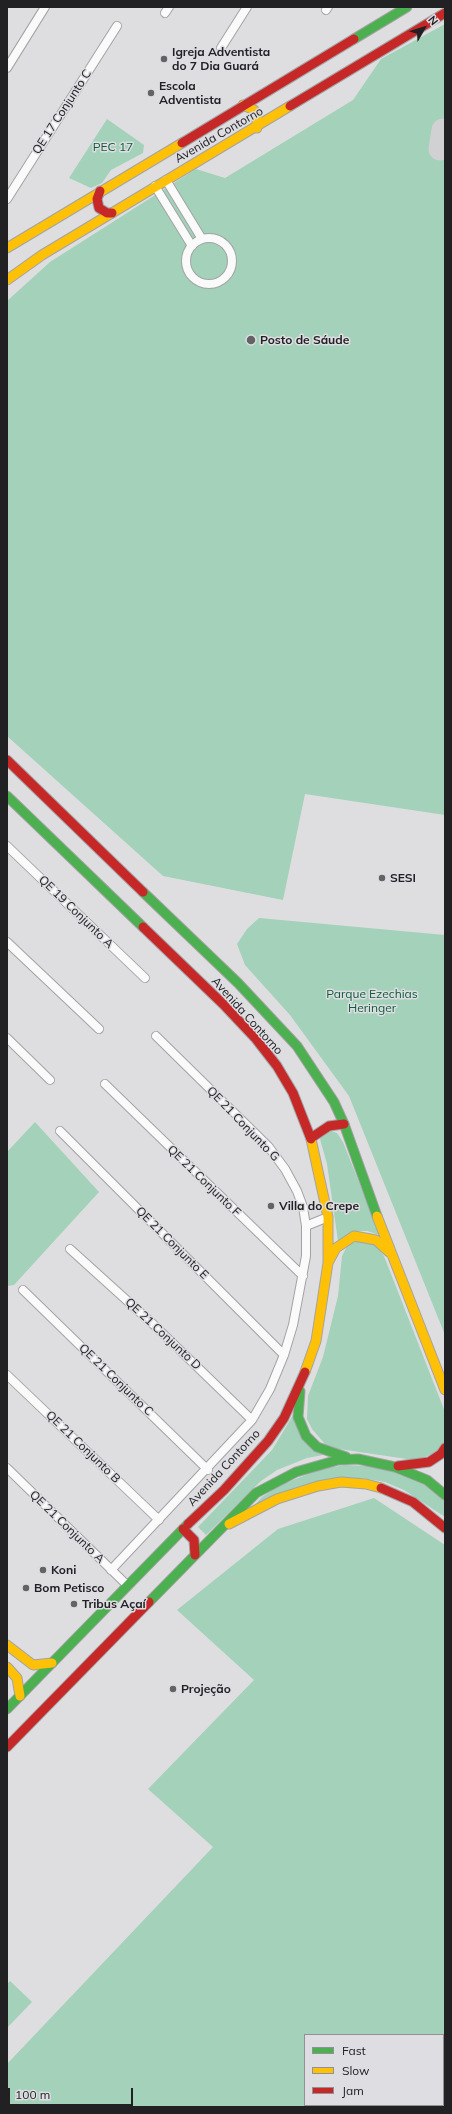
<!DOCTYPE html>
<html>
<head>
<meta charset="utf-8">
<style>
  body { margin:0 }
  #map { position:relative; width:452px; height:2114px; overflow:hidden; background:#dedee1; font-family:Mulish,sans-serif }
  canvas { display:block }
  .frame { position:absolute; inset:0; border:8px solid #212123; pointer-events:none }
  .legend { position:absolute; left:304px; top:2034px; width:140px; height:72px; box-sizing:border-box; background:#dddde2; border:1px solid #929296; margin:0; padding:5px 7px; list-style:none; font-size:12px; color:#212123 }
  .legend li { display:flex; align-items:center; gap:8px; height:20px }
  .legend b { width:20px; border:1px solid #929296 }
  .north { position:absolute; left:404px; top:8px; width:40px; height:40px; -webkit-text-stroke:3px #dddde2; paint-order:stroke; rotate:51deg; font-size:11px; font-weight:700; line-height:16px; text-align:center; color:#212123 }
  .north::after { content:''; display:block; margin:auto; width:14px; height:18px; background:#212123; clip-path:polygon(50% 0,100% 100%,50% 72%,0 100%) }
  .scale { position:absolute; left:8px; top:2088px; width:125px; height:18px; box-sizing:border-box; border:2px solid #212123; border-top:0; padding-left:5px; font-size:12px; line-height:14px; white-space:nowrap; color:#212123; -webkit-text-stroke:3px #dddde2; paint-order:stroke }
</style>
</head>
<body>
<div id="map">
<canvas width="452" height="2114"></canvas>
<div class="frame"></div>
<ul class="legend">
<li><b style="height:5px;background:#4caf50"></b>Fast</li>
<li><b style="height:5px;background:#ffc107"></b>Slow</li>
<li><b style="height:5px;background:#c62828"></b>Jam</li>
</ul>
<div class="north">N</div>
<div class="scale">100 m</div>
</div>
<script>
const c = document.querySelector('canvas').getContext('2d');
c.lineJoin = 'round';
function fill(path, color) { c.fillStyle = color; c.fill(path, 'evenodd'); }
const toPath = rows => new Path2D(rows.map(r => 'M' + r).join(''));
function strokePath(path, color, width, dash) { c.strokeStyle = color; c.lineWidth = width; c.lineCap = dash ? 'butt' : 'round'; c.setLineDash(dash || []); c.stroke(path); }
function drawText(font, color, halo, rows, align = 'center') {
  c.font = font + ' Mulish,sans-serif'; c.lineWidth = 3; c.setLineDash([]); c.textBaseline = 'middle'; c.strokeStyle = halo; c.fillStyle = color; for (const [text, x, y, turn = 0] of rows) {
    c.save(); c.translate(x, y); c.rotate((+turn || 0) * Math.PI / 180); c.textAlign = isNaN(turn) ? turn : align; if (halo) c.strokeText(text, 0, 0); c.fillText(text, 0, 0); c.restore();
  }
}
const green = toPath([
  [445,24,445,815,305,794,283,900,163,876,7,736,7,301,50,262,196,169,225,178,353,100,381,59],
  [107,119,144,145,143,153,111,170,102,183,91,188,69,178],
  [259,918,445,935,445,1335,349,1096,290,1015,245,965,237,944,247,929],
  [35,1122,99,1192,14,1285,7,1286,7,1152],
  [328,1130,337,1133,343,1142,380,1235,367,1231,355,1231,338,1241,327,1164,320,1139,322,1134],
  [361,1240,377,1246,384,1256,445,1412,445,1442,443,1446,434,1454,414,1460,339,1449,325,1444,312,1429,307,1419,308,1396,323,1357,338,1296,342,1256,346,1248,352,1243],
  [295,1412,323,1455,307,1458,277,1470,261,1481,206,1535,198,1527,272,1450],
  [345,1465,369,1466,396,1472,422,1482,445,1499,445,1517,404,1490,385,1482,362,1478,333,1478,314,1482,294,1488,251,1509,262,1497,280,1485,322,1469],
  [374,1498,445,1545,445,2107,7,2107,7,2064,213,1847,148,1789,254,1680,177,1610,278,1529],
  [305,2035,443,2035,443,2105,305,2105],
  [10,1981,32,2002,7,2028,7,1984]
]);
const taxiway = toPath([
  [440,149,443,130]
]);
const street = toPath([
  [326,10,328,7],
  [165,13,169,7],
  [221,48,247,7],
  [7,68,45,7],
  [166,180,202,239],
  [155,186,192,246],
  [7,199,117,26],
  '186 261a23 23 0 1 1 46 0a23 23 0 1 1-46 0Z',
  [7,846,145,978],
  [7,942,99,1029],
  [7,1038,50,1080],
  [105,1084,303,1276],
  [60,1131,284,1355],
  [306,1226,328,1217],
  [70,1249,154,1325,252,1420],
  [23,1290,208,1470],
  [7,1375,159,1520],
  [7,1468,128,1586],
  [111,1570,252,1420,270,1389,284,1355,293,1325,306,1256,306,1226,303,1207,297,1191,285,1169,268,1146,156,1036]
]);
const fast = toPath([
  [354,39,407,7],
  [7,796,143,927],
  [143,892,238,983,297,1046,334,1102,344,1124,377,1216],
  [300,1391,298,1417,306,1436,317,1447,346,1457],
  [149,1602,256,1493,296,1472,338,1460,358,1459,395,1467,427,1480,445,1495],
  [7,1709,188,1524]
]);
const slow = toPath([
  [243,105,254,110,257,116,257,128],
  [7,248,182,143],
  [7,280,42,255,290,106],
  [377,1216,445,1390],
  [329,1261,336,1248,354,1236,376,1240,389,1252],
  [305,1372,316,1341,328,1263,328,1217,311,1139],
  [229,1524,277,1499,318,1486,341,1482,366,1484,381,1488],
  [7,1645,33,1665,52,1663],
  [7,1667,17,1678,20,1696]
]);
const jam = toPath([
  [290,106,445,13],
  [182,143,354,39],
  [100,191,97,199,99,208,107,213,112,213],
  [7,760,143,892],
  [143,927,223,1004,256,1039,277,1066,293,1093,311,1139],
  [311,1138,329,1126,344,1124],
  [398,1466,429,1462,441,1454,445,1448],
  [381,1488,413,1502,445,1528],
  [188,1524,224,1490,268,1441,284,1418,305,1372],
  [183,1529,194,1540,195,1555],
  [7,1747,149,1602]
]);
const markers = [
  [164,59,4,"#636366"],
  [151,93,4,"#636366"],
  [251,340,5,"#636366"],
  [382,878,4,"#636366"],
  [271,1206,4,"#636366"],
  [43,1570,4,"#636366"],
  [26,1588,4,"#636366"],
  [74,1604,4,"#636366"],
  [173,1689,4,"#636366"]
];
const poiNames = [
  ["Igreja Adventista",172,52],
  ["do 7 Dia Guará",172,66],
  ["Escola",159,86],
  ["Adventista",159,100],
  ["Posto de Sáude",260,340],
  ["SESI",390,878],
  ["Villa do Crepe",279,1206],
  ["Koni",51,1570],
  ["Bom Petisco",34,1588],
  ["Tribus Açaí",82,1604],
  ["Projeção",181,1689]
];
const streetNames = [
  ["QE 17 Conjunto C",62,112,-57],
  ["Avenida Contorno",219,135,-30],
  ["QE 19 Conjunto A",76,912,44],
  ["Avenida Contorno",247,1016,48],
  ["QE 21 Conjunto G",243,1124,46],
  ["QE 21 Conjunto F",204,1181,44],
  ["QE 21 Conjunto E",172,1243,45],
  ["QE 21 Conjunto D",163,1334,43],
  ["QE 21 Conjunto C",116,1380,44],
  ["QE 21 Conjunto B",83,1447,44],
  ["Avenida Contorno",224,1468,-47],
  ["QE 21 Conjunto A",67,1527,44]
];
const parkNames = [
  ["PEC 17",113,147],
  ["Parque Ezechias",372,994],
  ["Heringer",372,1008]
];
fill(green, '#a3d1b9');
strokePath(taxiway, '#d1d1d4', 23);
strokePath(street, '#a3a3a5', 10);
strokePath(fast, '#a3a3a5', 11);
strokePath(slow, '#a3a3a5', 11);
strokePath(jam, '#a3a3a5', 11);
strokePath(street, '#fafafa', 8);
strokePath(fast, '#4caf50', 9);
strokePath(slow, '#ffc107', 9);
strokePath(jam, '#c62828', 9);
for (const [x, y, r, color] of markers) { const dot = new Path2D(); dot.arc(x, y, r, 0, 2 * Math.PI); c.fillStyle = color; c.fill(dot); strokePath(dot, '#dddde2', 1.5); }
drawText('bold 12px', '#212123', '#dddde2', poiNames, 'left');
drawText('12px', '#212123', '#dddde2', streetNames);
drawText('12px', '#0d5a38', '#dddde2', parkNames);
</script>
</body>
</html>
